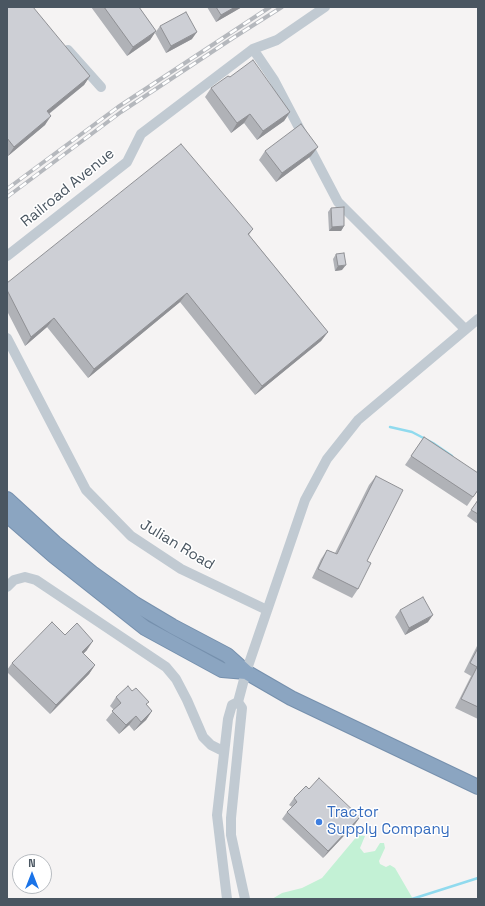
<!DOCTYPE html>
<html>
<head>
<meta charset="utf-8">
<style>
  body { margin:0 }
  #map { position:relative; width:485px; height:906px; overflow:hidden; background:#f5f3f3; font-family:"Space Grotesk",sans-serif }
  canvas { display:block }
  .frame { position:absolute; inset:0; border:8px solid #4a5661; pointer-events:none }
  .north { position:absolute; left:12px; top:854px; width:40px; height:40px; box-sizing:border-box; background:#fff; border:1px solid #b7bbc0; border-radius:50%; rotate:0deg; font-size:11px; font-weight:700; line-height:16px; text-align:center; color:#4a5661 }
  .north::after { content:''; display:block; margin:auto; width:14px; height:18px; background:#1a73e8; clip-path:polygon(50% 0,100% 100%,50% 72%,0 100%) }
</style>
</head>
<body>
<div id="map">
<canvas width="485" height="906"></canvas>
<div class="frame"></div>
<div class="north">N</div>
</div>
<script>
const c = document.querySelector('canvas').getContext('2d');
c.lineJoin = 'round';
function fill(path, color) { c.fillStyle = color; c.fill(path, 'evenodd'); }
const toPath = rows => new Path2D(rows.map(r => 'M' + r).join(''));
function strokePath(path, color, width, dash) { c.strokeStyle = color; c.lineWidth = width; c.lineCap = dash ? 'butt' : 'round'; c.setLineDash(dash || []); c.stroke(path); }
function drawText(font, color, halo, rows, align = 'center') {
  c.font = font + ' "Space Grotesk",sans-serif'; c.lineWidth = 3; c.setLineDash([]); c.textBaseline = 'middle'; c.strokeStyle = halo; c.fillStyle = color; for (const [text, x, y, turn = 0] of rows) {
    c.save(); c.translate(x, y); c.rotate((+turn || 0) * Math.PI / 180); c.textAlign = isNaN(turn) ? turn : align; if (halo) c.strokeText(text, 0, 0); c.fillText(text, 0, 0); c.restore();
  }
}
const green = toPath([
  [358,835,365,836,360,848,364,853,375,851,380,843,384,843,385,848,379,861,380,864,386,867,390,865,395,868,413,899,272,899,282,893,302,888,322,878]
]);
const stream = toPath([
  [390,427,412,432,433,443,452,456],
  [412,899,478,878]
]);
const minor = toPath([
  [253,49,274,80,338,202,465,329],
  [68,50,101,87],
  [7,256,127,162,141,134,253,49,277,40,325,7],
  [7,338,86,490,131,536,181,569,267,610],
  [7,587,14,580,25,577,36,580,166,667,176,679,187,700,203,737,211,745,223,751],
  [238,702,242,708,231,818,231,835,245,899],
  [227,899,217,815,228,719,232,705,238,702,246,672,305,500,327,459,358,420,478,319]
]);
const highway = toPath([
  [7,499,55,543,92,573,135,604,172,626,227,655,246,672,291,698,478,787],
  [7,515,54,556,145,628,222,670,246,672]
]);
const rail = toPath([
  [7,189,118,107,270,7],
  [7,197,121,112,233,38,282,7]
]);
const wall = toPath([
  [7,7,90,76,84,85,49,114,45,125,8,156,7,155],
  [91,7,139,7,156,31,150,40,127,56],
  [207,7,242,7,216,22],
  [160,26,192,39,166,53,155,33],
  [230,77,290,112,284,121,257,140,244,123,231,133,205,97,211,88],
  [265,151,311,156,276,182,259,160],
  [331,208,344,226,341,231,329,231,328,212],
  [253,229,249,235,328,332,321,341,255,395,180,302,88,378,47,327,25,346,7,311,7,283],
  [336,254,342,270,335,271,333,259],
  [424,437,478,490,467,506,405,465],
  [376,476,367,561,358,589,352,598,312,578,321,559,327,550,335,553,369,485],
  [478,500,478,524,467,516],
  [400,610,428,622,405,635,395,617],
  [65,635,87,650,83,654,95,665,89,674,50,714,7,672,7,670,12,663],
  [478,644,478,719,455,708,471,676,464,672],
  [116,697,147,705,152,711,146,720,134,731,129,725,119,734,106,720,114,710,110,706],
  [309,789,360,817,355,824,323,858,282,819,287,812,292,807,289,805,294,798]
]);
const shadedWall = toPath([
  [235,7,242,7,216,22,221,15],
  [156,31,150,40,127,56,133,47],
  [197,32,192,39,166,53,171,46],
  [90,76,84,85,41,120,47,111],
  [290,112,284,121,257,140,263,131],
  [250,114,244,123,231,133,237,123],
  [51,116,45,125,8,156,14,147],
  [318,147,311,156,276,182,282,173],
  [344,226,341,231,329,231,332,227],
  [346,265,342,270,335,271,338,266],
  [187,293,180,302,88,378,94,369],
  [54,318,47,327,25,346,31,337],
  [328,332,321,341,255,395,262,386],
  [433,615,428,622,405,635,409,628],
  [93,641,87,650,76,661,82,652],
  [95,665,89,674,50,714,56,705],
  [152,711,146,720,134,731,141,722],
  [136,716,129,725,119,734,126,725],
  [360,817,355,824,323,858,328,851]
]);
const building = toPath([
  [7,7,33,7,90,76,47,111,51,116,14,147,7,138,7,7],
  [104,7,139,7,156,31,133,47,104,7],
  [216,7,235,7,221,15,216,7],
  [186,12,197,32,171,46,160,26,186,12],
  [253,60,290,112,263,131,250,114,237,123,211,88,228,76,230,77,253,60],
  [301,124,318,147,282,173,265,151,301,124],
  [181,144,253,229,248,234,328,332,262,386,187,293,94,369,54,318,31,337,7,290,7,283,181,144],
  [344,207,344,226,332,227,331,208,344,207],
  [344,253,346,265,338,266,336,254,344,253],
  [424,437,478,473,478,490,473,497,411,456,424,437],
  [376,476,403,490,367,561,371,563,358,589,318,569,327,550,337,554,376,476],
  [478,500,478,514,471,510,478,500],
  [423,597,433,615,409,628,400,610,423,597],
  [52,622,65,635,77,623,93,641,82,652,95,665,56,705,12,663,52,622],
  [478,648,478,707,461,699,477,667,470,663,478,648],
  [128,686,132,691,136,688,149,702,146,704,152,711,141,722,136,716,126,725,112,711,121,703,116,697,128,686],
  [319,778,360,817,328,851,287,812,297,802,294,798,306,786,309,789,319,778]
]);
const markers = [
  [319,822,4,"#3f7fe0"]
];
const streetNames = [
  ["Railroad Avenue",68,188,-39],
  ["Julian Road",177,545,31]
];
const shopNames = [
  ["Tractor",327,813],
  ["Supply Company",327,830]
];
fill(green, '#c3f1d5');
strokePath(stream, '#90daee', 2.5);
strokePath(highway, '#7690ad', 16);
strokePath(minor, '#c1cad2', 10);
strokePath(highway, '#8ba5c1', 14);
strokePath(rail, '#b5b8bd', 4);
strokePath(rail, '#fff', 2.5, [8]);
fill(wall, '#b0b2b7');
fill(shadedWall, '#909195');
fill(building, '#cdcfd5');
strokePath(building, '#909195', 1);
for (const [x, y, r, color] of markers) { const dot = new Path2D(); dot.arc(x, y, r, 0, 2 * Math.PI); c.fillStyle = color; c.fill(dot); strokePath(dot, '#fff', 1.5); }
drawText('15px', '#4a5661', '#fff', streetNames);
drawText('15px', '#366cbe', '#fff', shopNames, 'left');
</script>
</body>
</html>
